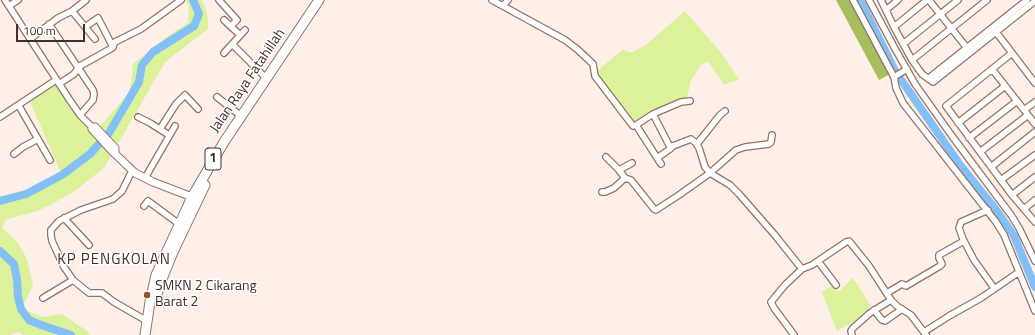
<!DOCTYPE html>
<html>
<head>
<meta charset="utf-8">
<style>
  body { margin:0 }
  #map { position:relative; width:1035px; height:335px; overflow:hidden; background:#feefe9; font-family:"Titillium Web",sans-serif }
  canvas { display:block }
  .scale { position:absolute; left:16px; top:24px; width:69px; height:18px; box-sizing:border-box; border:2px solid #3e302b; border-top:0; padding-left:5px; font-size:12px; line-height:14px; white-space:nowrap; color:#3e302b; -webkit-text-stroke:3px #fff; paint-order:stroke }
</style>
</head>
<body>
<div id="map">
<canvas width="1035" height="335"></canvas>
<div class="scale">100 m</div>
</div>
<script>
const c = document.querySelector('canvas').getContext('2d');
c.lineJoin = 'round';
function fill(path, color) { c.fillStyle = color; c.fill(path, 'evenodd'); }
const toPath = rows => new Path2D(rows.map(r => 'M' + r).join(''));
function strokePath(path, color, width, dash) { c.strokeStyle = color; c.lineWidth = width; c.lineCap = dash ? 'butt' : 'round'; c.setLineDash(dash || []); c.stroke(path); }
function drawText(font, color, halo, rows, align = 'center') {
  c.font = font + ' "Titillium Web",sans-serif'; c.lineWidth = 3; c.setLineDash([]); c.textBaseline = 'middle'; c.strokeStyle = halo; c.fillStyle = color; for (const [text, x, y, turn = 0] of rows) {
    c.save(); c.translate(x, y); c.rotate((+turn || 0) * Math.PI / 180); c.textAlign = isNaN(turn) ? turn : align; if (halo) c.strokeText(text, 0, 0); c.fillText(text, 0, 0); c.restore();
  }
}
const green = toPath([
  [186,0,202,0,208,16,208,29,165,62,104,168,72,193,40,210,5,220,2,228,18,243,27,259,33,286,21,309,43,317,62,314,87,331,90,335,24,335,18,332,10,335,0,335,0,201,26,194,62,175,27,95,52,78,75,111,95,132,129,93,132,76,133,64,169,35,188,23,189,6],
  [685,11,721,53,739,79,724,85,708,61,702,64,691,80,686,101,661,112,635,128,623,113,620,116,595,82,595,73,623,49,630,53,646,45],
  [853,278,871,306,854,321,837,331,822,292,833,285,838,292]
]);
const forest = toPath([
  [836,0,851,0,890,74,879,80]
]);
const river = toPath([
  [860,0,895,71,960,165,997,211,1014,236,1035,287],
  [0,201,26,194,62,175,90,154,109,133,139,82,142,65,153,52,194,26,199,14,193,0],
  [0,251,14,264,17,280,18,297,21,309,29,320,41,325,71,335]
]);
const minor = toPath([
  [5,0,69,99,80,115,92,127],
  [219,0,237,20,231,26],
  [492,0,565,40,577,49,593,64,595,76,633,126,636,125,653,114,669,145,673,146,691,139,696,143,699,148,705,167,710,173,730,185,739,194,774,234,802,269,785,285,771,302,774,308,794,335],
  [853,0,894,77,896,88,903,103,996,222,1004,235,1035,311],
  [869,0,893,45,915,84,952,136,1011,215,1019,228,1035,261],
  [881,0,894,27,912,60,922,74,933,82,1035,1],
  [929,0,967,48],
  [9,6,18,0],
  [503,6,508,0],
  [886,10,898,0],
  [72,11,95,39],
  [224,20,240,35],
  [49,24,93,90,94,94,93,100,80,115],
  [85,27,98,18,113,47],
  [894,27,927,0],
  [996,32,1035,83],
  [30,39,58,18,72,11,86,0],
  [232,44,266,78],
  [903,44,958,0],
  [224,53,245,30],
  [1012,53,946,106,1012,195,1035,222],
  [912,60,987,0],
  [992,69,1035,124],
  [894,77,907,69],
  [929,78,1027,0],
  [59,84,74,74,80,66,112,48,115,42,141,29,181,0],
  [217,97,241,116],
  [19,106,50,160],
  [1024,110,1035,102],
  [653,114,681,102,690,101],
  [0,117,56,80],
  [138,117,150,123,169,135],
  [958,123,1005,86],
  [636,125,661,164],
  [160,129,176,104,185,95,198,109],
  [969,138,1017,101],
  [697,144,720,115,725,111],
  [980,152,1028,115],
  [14,154,23,147,38,139],
  [657,158,670,149,673,146],
  [991,167,1035,132],
  [619,170,632,163],
  [132,171,122,191,113,199,81,210,59,221,51,230,51,235,52,241,64,267,73,280,89,293,102,293,114,302,147,321],
  [145,178,175,126],
  [625,178,631,180,654,209,656,210,679,195,710,173,736,150,745,147,769,144,771,142,772,135],
  [1001,180,1035,155],
  [602,192,605,192,614,188,625,178,619,170,606,157],
  [1012,195,1035,177],
  [144,206,148,201,179,224],
  [1024,209,1035,200],
  [988,210,961,222,959,228,963,239,974,260,994,288],
  [64,218,89,245],
  [818,261,836,285],
  [802,269,812,265,846,242,849,241,869,266,891,300,897,306,911,315,926,335],
  [887,293,902,284,906,286,940,266,942,264,939,258,939,255,964,241],
  [43,298,73,280],
  [874,310,882,320,885,321,902,309],
  [924,332,949,316,981,298,1019,272],
  [852,335,851,331,853,328,870,313,891,300]
]);
const tertiary = toPath([
  [115,153,115,148,95,127,92,127,92,129,112,151,135,173,153,182,192,197]
]);
const trunk = toPath([
  [157,294,162,279,173,252,205,185],
  [145,335,150,302,156,275,192,197,224,142,319,0]
]);
const markers = [
  [147,295,4,"#955124"]
];
const shields = [
  [213,159,16]
];
const shieldNames = [
  ["1",213,159]
];
const streetNames = [
  ["Jalan Raya Fatahillah",248,81,-56]
];
const poiNames = [
  ["SMKN 2 Cikarang",155,287],
  ["Barat 2",155,303]
];
const neighbourhoodNames = [
  ["KP PENGKOLAN",114,260]
];
fill(green, '#dbf19a');
fill(forest, '#a7be5c');
strokePath(river, '#83c0f8', 8);
strokePath(minor, '#937266', 8);
strokePath(tertiary, '#937266', 9);
strokePath(trunk, '#937266', 11);
strokePath(minor, '#fff', 5.5);
strokePath(tertiary, '#fff', 7);
strokePath(trunk, '#fff', 9);
for (const [x, y, r, color] of markers) { const dot = new Path2D(); dot.arc(x, y, r, 0, 2 * Math.PI); c.fillStyle = color; c.fill(dot); strokePath(dot, '#fff', 1.5); }
for (const [x, y, w] of shields) { const box = new Path2D(); box.roundRect(x - w / 2, y - 11, w, 22, 3); c.fillStyle = '#fff'; c.fill(box); strokePath(box, '#3e302b', 1); }
drawText('bold 13px', '#3e302b', null, shieldNames);
drawText('14px', '#3e302b', '#fff', streetNames);
drawText('14px', '#3e302b', '#fff', poiNames, 'left');
c.letterSpacing = '1px';
drawText('15px', '#3e302b', '#fff', neighbourhoodNames);
c.letterSpacing = '0px';
</script>
</body>
</html>
